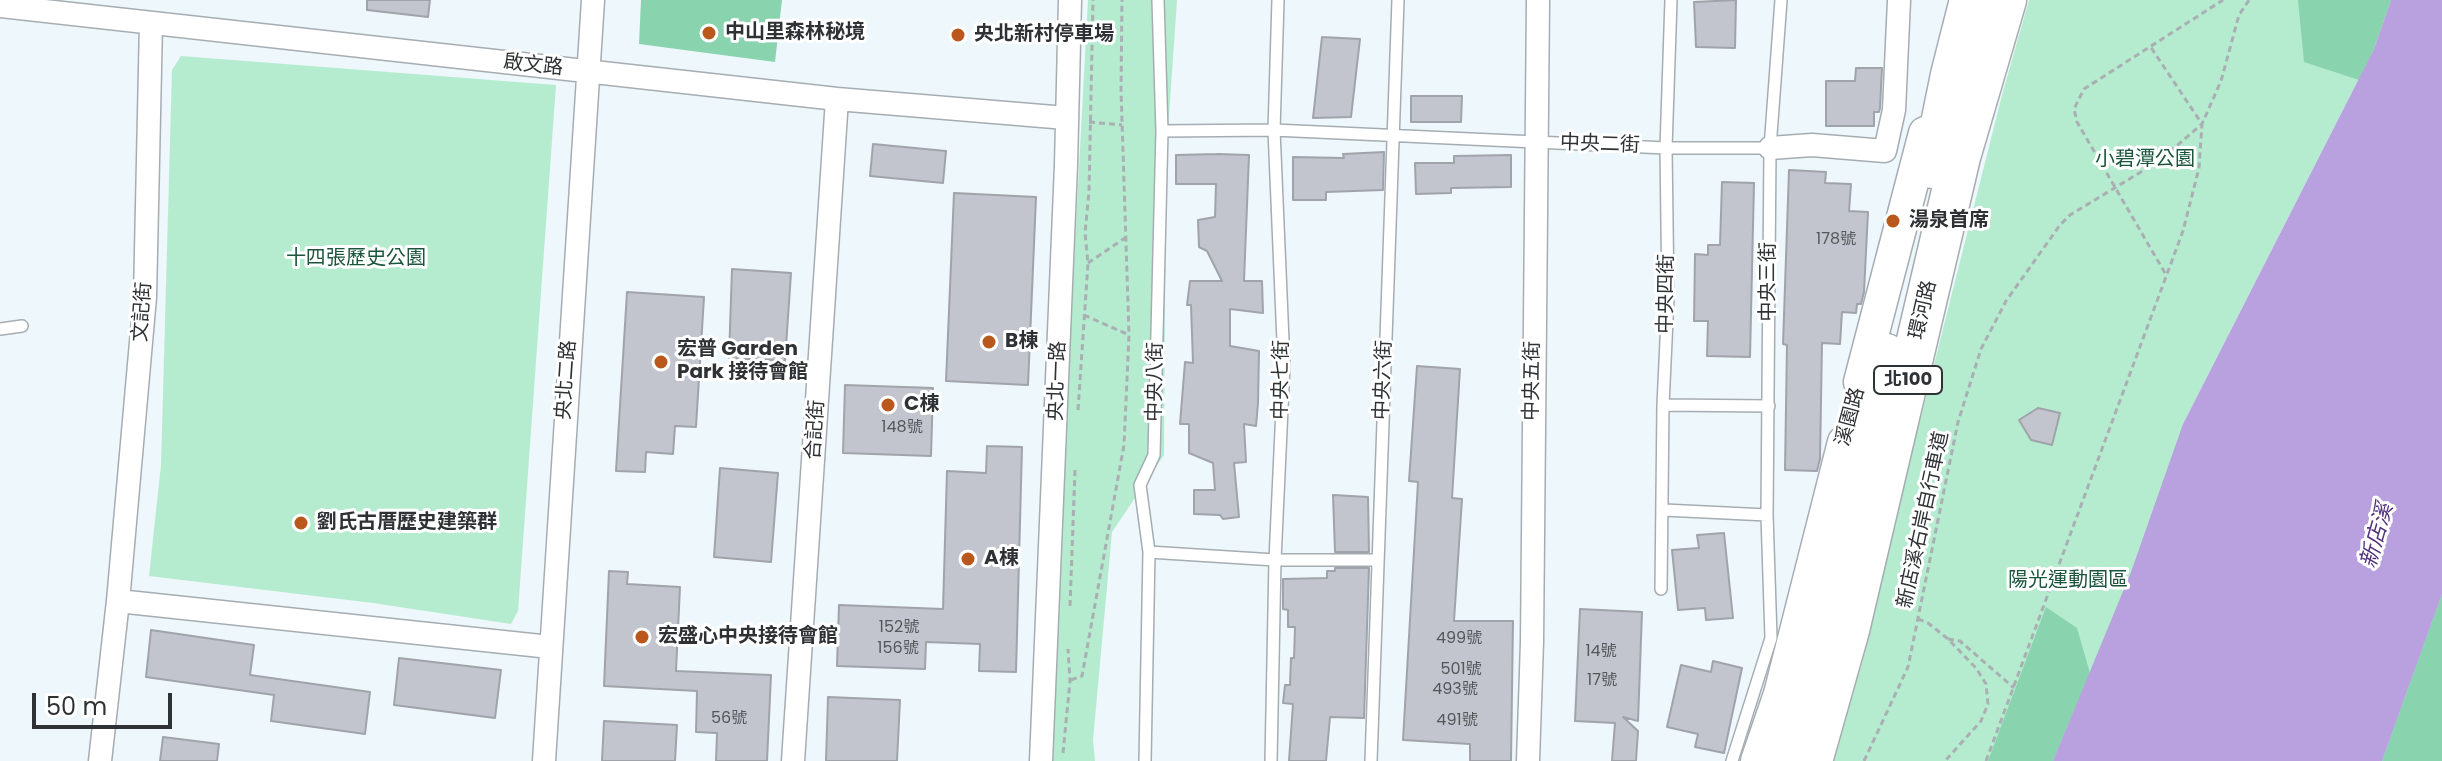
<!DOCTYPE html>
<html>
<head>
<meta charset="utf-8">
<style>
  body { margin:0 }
  #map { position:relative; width:2442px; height:761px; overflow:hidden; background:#eef7fb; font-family:Poppins,sans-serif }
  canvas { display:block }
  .scale { position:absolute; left:32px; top:693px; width:140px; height:36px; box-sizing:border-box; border:4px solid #2f3234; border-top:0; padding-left:10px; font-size:24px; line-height:28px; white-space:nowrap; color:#2f3234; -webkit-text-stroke:6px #fff; paint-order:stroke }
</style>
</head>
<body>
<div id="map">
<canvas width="2442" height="761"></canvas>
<div class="scale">50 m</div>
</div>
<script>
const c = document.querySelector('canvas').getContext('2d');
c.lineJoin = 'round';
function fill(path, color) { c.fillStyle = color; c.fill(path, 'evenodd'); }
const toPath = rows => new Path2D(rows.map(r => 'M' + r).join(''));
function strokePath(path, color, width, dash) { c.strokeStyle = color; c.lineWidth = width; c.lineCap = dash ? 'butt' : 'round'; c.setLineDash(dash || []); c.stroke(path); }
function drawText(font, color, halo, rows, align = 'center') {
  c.font = font + ' Poppins,"Noto Sans TC",sans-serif'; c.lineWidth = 6; c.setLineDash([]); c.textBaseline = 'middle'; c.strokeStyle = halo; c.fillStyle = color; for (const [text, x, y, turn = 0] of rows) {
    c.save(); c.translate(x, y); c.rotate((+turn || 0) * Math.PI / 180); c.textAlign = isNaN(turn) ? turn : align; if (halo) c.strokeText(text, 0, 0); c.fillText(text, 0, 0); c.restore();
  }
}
const green = toPath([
  [1088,0,1177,0,1166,158,1164,455,1112,532,1093,740,1095,761,1047,761],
  [2029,0,2391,0,2374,49,2183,424,2442,491,2442,761,1834,761,2002,95],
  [181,56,556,85,518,611,511,624,373,603,149,576,161,465,172,70]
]);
const forest = toPath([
  [641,0,782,0,775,62,639,44],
  [2298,0,2391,0,2374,49,2359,80,2304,62],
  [2442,594,2442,761,2382,761],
  [2046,607,2077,628,2090,673,2053,761,1988,761]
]);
const water = toPath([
  [2391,0,2442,0,2442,594,2382,761,2053,761,2131,572,2183,424,2374,49]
]);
const building = toPath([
  [367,0,430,0,428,17,367,10,367,0],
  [1736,0,1735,48,1696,47,1694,2,1736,0],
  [1322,37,1360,39,1351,117,1313,118,1322,37],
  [1856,68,1882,68,1880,108,1879,112,1874,112,1874,126,1826,126,1826,81,1855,81,1856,68],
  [1411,96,1462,96,1461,122,1411,122,1411,96],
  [873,144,946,151,943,183,870,176,873,144],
  [1384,152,1383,190,1326,192,1326,200,1293,200,1293,157,1344,158,1343,154,1384,152],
  [1217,154,1249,155,1244,281,1262,281,1263,313,1230,309,1230,346,1259,351,1258,403,1256,426,1244,424,1246,462,1234,463,1239,517,1223,519,1220,515,1194,514,1194,490,1215,490,1213,463,1189,453,1189,424,1180,424,1185,362,1193,363,1191,305,1187,305,1190,281,1222,281,1207,251,1199,247,1198,220,1215,217,1216,184,1176,184,1176,155,1217,154],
  [1511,155,1511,187,1451,188,1451,193,1416,194,1415,163,1454,163,1454,156,1511,155],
  [1789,170,1826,172,1825,183,1851,184,1849,211,1868,212,1864,292,1861,304,1857,304,1856,313,1842,312,1840,344,1822,343,1820,459,1817,471,1785,470,1787,345,1783,344,1789,170],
  [1722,182,1754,183,1750,357,1707,356,1708,321,1694,321,1695,254,1708,255,1708,245,1720,245,1722,182],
  [954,193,1036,197,1028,385,946,381,954,193],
  [732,269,791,273,785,361,729,358,732,269],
  [627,292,704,297,696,427,675,426,673,454,646,452,645,472,616,471,627,292],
  [1417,366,1460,369,1452,498,1462,499,1454,621,1513,621,1511,761,1470,761,1470,744,1403,740,1418,482,1409,481,1417,366],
  [845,385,933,388,931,456,843,453,845,385],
  [2038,408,2060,413,2052,445,2031,440,2019,420,2038,408],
  [987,446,1022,447,1016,672,979,671,980,644,926,642,925,669,837,666,839,605,943,609,947,471,986,473,987,446],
  [720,468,778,473,771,562,714,557,720,468],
  [1333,495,1368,497,1369,552,1335,552,1333,495],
  [1724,533,1733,618,1706,620,1705,608,1678,610,1672,550,1699,548,1697,535,1724,533],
  [1335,568,1369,568,1364,718,1330,717,1326,761,1289,761,1293,704,1283,703,1285,685,1290,685,1291,658,1294,658,1295,627,1288,627,1288,610,1283,609,1283,579,1327,578,1327,571,1335,571,1335,568],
  [609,571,628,572,627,584,680,587,676,671,771,675,767,761,716,761,717,733,696,732,697,691,604,686,609,571],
  [1580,609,1642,612,1638,721,1623,717,1638,731,1636,761,1612,761,1615,723,1575,721,1580,609],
  [151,630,254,645,250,675,370,692,365,734,271,721,274,695,146,677,151,630],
  [399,658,501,670,495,718,394,705,399,658],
  [1713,661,1742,668,1724,753,1695,747,1698,734,1667,727,1681,665,1711,672,1713,661],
  [828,697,900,700,897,761,826,761,828,697],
  [604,721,677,725,675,761,602,761,604,721],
  [163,737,219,744,217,761,160,761,163,737]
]);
const path = toPath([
  [1089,122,1122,125],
  [1088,263,1125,238],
  [2165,273,2077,122,2074,109,2084,89,2223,0],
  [1084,315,1129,335],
  [1078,410,1088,263,1085,233,1089,192,1093,0],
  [1070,606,1075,470],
  [1918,619,1928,623,1948,639,1976,668,1986,684,1988,704,1981,721,1945,761],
  [1948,639,1960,641,2014,688],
  [1071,680,1082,676,1124,445,1129,335,1121,90,1122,0],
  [1063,753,1070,681,1068,649],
  [1864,761,1908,667,1958,422,1981,349,2006,301,2060,225,2070,215,2159,161,2202,124,2221,81,2239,15,2249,0],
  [1986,761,2183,231,2199,168,2202,124,2150,46]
]);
const lane = toPath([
  [1162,131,1274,130,1666,148,1770,148],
  [0,329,22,326],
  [1663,405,1769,406],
  [1664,510,1767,515,1770,148,1781,0],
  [1149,552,1275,560,1378,560],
  [1661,589,1663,405,1668,298,1666,148,1671,0],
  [1145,761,1149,552,1140,485,1154,455,1162,131,1158,0],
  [1271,761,1275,560,1284,365,1274,130,1278,0],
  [1371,761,1398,0],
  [1732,761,1771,638,1767,515]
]);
const street = toPath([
  [0,6,837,99,1066,118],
  [1770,148,1812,145,1885,151,1894,110,1899,0],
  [118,601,550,647],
  [100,761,118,601,145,297,151,23],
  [544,761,593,0],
  [793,761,837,99],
  [1041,761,1066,165,1070,0],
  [1528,761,1532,642,1538,0]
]);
const secondary = toPath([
  [1860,382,1925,133],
  [1757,761,1780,694,1844,442]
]);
const highway = toPath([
  [1932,168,1951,75,1970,0],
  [1779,761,1801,693,1886,354],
  [1812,761,1849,630,1960,157,2006,0]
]);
const markers = [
  [709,33,8,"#b9571d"],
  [958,35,8,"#b9571d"],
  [1893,221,8,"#b9571d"],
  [989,342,8,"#b9571d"],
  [661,362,8,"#b9571d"],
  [888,405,8,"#b9571d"],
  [301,523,8,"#b9571d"],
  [968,559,8,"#b9571d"],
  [642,637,8,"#b9571d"]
];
const numberNames = [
  ["178號",1836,240],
  ["148號",902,428],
  ["152號",899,628],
  ["499號",1459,639],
  ["156號",898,649],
  ["14號",1601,652],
  ["501號",1461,670],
  ["17號",1602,681],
  ["493號",1455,690],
  ["56號",729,719],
  ["491號",1457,721]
];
const shields = [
  [1908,380,68]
];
const shieldNames = [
  ["北100",1908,380]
];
const poiNames = [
  ["中山里森林秘境",725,33],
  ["央北新村停車場",974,35],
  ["湯泉首席",1909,221],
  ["B棟",1005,342],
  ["宏普 Garden",677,350],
  ["Park 接待會館",677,373],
  ["C棟",904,405],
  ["劉氏古厝歷史建築群",317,523],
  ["A棟",984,559],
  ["宏盛心中央接待會館",658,637]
];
const streetNames = [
  ["啟文路",533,66,6],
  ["中央二街",1600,145,2],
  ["中央三街",1769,282,-90],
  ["中央四街",1667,294,-89],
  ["環河路",1924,310,-77],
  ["文記街",143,312,-86],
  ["央北二路",567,380,-86],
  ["中央七街",1282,380,-89],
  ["中央六街",1384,380,-88],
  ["央北一路",1058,381,-88],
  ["中央五街",1533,381,-89],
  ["中央八街",1156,382,-89],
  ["溪園路",1851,417,-75],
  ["合記街",816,430,-86],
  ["新店溪右岸自行車道",1924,520,-78]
];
const parkNames = [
  ["小碧潭公園",2145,160],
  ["十四張歷史公園",356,259],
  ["陽光運動園區",2068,581]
];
const waterNames = [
  ["新店溪",2378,536,-74]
];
fill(green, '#b5eccf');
fill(forest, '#89d4af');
fill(water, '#b9a1e0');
fill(building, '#c2c5cd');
strokePath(building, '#a0a3aa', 2);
strokePath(lane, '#a6adb2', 14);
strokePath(street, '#a6adb2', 25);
strokePath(secondary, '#a6adb2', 35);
strokePath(highway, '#a6adb2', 43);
strokePath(path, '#a9afb3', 3, [6, 4]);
strokePath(lane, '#fff', 11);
strokePath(street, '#fff', 22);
strokePath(secondary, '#fff', 32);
strokePath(highway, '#fff', 40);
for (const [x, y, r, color] of markers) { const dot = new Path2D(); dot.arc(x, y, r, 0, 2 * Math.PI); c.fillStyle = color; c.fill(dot); strokePath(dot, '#fff', 3); }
drawText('16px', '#54575a', null, numberNames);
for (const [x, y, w] of shields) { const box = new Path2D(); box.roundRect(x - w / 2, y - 14, w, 28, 6); c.fillStyle = '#fff'; c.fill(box); strokePath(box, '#2f3234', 2); }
drawText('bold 18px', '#2f3234', null, shieldNames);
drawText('bold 20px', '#2f3234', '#fff', poiNames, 'left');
drawText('20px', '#2f3234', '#fff', streetNames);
drawText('20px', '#1a553c', '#fff', parkNames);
drawText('italic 22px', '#54337e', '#fff', waterNames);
</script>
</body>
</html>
